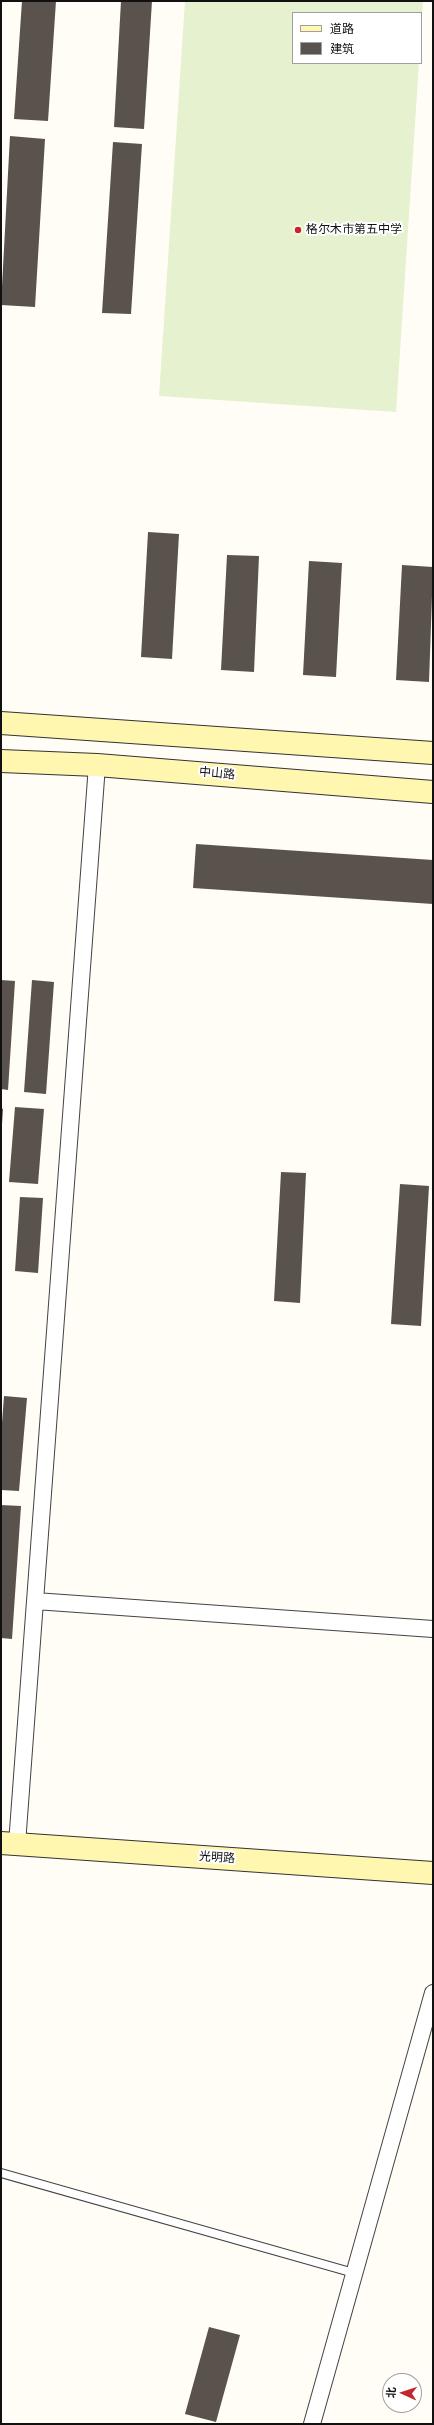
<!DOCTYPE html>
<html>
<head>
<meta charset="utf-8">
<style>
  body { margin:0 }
  #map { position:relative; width:434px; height:2425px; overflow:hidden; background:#fffdf5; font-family:"Times New Roman","Noto Sans SC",serif }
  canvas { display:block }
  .frame { position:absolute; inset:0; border:2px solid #111; pointer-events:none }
  .legend { position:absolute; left:292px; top:12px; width:130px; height:52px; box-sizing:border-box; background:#fff; border:1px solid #a0a0a0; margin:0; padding:5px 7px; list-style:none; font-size:12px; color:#111 }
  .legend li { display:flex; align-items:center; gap:8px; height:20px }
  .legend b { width:20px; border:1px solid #a0a0a0 }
  .north { position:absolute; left:382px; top:2373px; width:40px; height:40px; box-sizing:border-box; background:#fff; border:1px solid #a0a0a0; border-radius:50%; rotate:273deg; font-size:11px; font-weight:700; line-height:16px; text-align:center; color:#111 }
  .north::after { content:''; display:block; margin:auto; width:14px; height:18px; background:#c4262e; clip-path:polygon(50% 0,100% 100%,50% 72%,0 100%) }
</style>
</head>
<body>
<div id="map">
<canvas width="434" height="2425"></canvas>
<div class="frame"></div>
<ul class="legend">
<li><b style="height:5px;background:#fff6b0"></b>道路</li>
<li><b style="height:11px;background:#5a524d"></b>建筑</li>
</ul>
<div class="north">北</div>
</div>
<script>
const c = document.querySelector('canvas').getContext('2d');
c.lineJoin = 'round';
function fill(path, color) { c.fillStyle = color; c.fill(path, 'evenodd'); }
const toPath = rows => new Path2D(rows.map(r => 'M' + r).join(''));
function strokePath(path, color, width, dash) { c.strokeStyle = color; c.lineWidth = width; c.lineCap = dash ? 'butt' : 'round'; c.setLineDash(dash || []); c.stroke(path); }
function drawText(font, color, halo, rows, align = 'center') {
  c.font = font + ' "Times New Roman","Noto Sans SC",serif'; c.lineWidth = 4; c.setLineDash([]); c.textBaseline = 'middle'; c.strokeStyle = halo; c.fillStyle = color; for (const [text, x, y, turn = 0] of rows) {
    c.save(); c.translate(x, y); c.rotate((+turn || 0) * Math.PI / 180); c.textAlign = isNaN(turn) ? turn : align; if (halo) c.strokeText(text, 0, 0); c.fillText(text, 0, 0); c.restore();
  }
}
const pitch = toPath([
  [185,1,423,1,421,34,421,13,293,13,293,63,419,63,396,412,159,396]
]);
const building = toPath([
  [22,1,56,1,48,121,14,119],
  [121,1,152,1,144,129,114,127],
  [10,136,45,139,35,307,1,305],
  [113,142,142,144,131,314,102,313],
  [148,532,179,534,172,659,141,657],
  [227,555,259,556,254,672,221,670],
  [309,561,342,563,336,677,303,675],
  [402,565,433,567,429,682,396,680],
  [196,844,433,860,433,904,193,888],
  [1,980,15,981,8,1090,1,1089],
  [32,980,54,982,46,1094,24,1092],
  [15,1107,44,1109,38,1184,9,1182],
  [1,1108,3,1109,2,1124,1,1124],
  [281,1172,306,1173,300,1303,274,1301],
  [400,1184,429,1186,421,1326,391,1324],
  [20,1197,43,1198,38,1273,15,1271],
  [4,1396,27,1398,19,1491,1,1490,1,1436],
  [1,1505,21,1506,12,1639,1,1638],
  [209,2327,240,2335,216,2422,185,2414]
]);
const lane = toPath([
  [1,2173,354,2273]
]);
const street = toPath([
  [35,1601,433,1629],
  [17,1844,97,765],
  [312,2424,433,1993]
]);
const secondary = toPath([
  [1,723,433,753],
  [1,761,97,765,433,792],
  [1,1843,433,1873]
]);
const markers = [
  [298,230,4,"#c4262e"]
];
const poiNames = [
  ["格尔木市第五中学",306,230]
];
const streetNames = [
  ["中山路",217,774,5],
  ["光明路",217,1858,4]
];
fill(pitch, '#e6f2cf');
fill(building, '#5a524d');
strokePath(lane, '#444', 10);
strokePath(street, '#444', 18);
strokePath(secondary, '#333', 24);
strokePath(lane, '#fff', 8);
strokePath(street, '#fff', 16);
strokePath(secondary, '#fff6b0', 22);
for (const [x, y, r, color] of markers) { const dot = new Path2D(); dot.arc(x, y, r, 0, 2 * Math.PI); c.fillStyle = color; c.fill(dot); strokePath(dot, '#fff', 1.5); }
drawText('12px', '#111', '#fff', poiNames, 'left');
drawText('12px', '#111', '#fff', streetNames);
</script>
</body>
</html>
